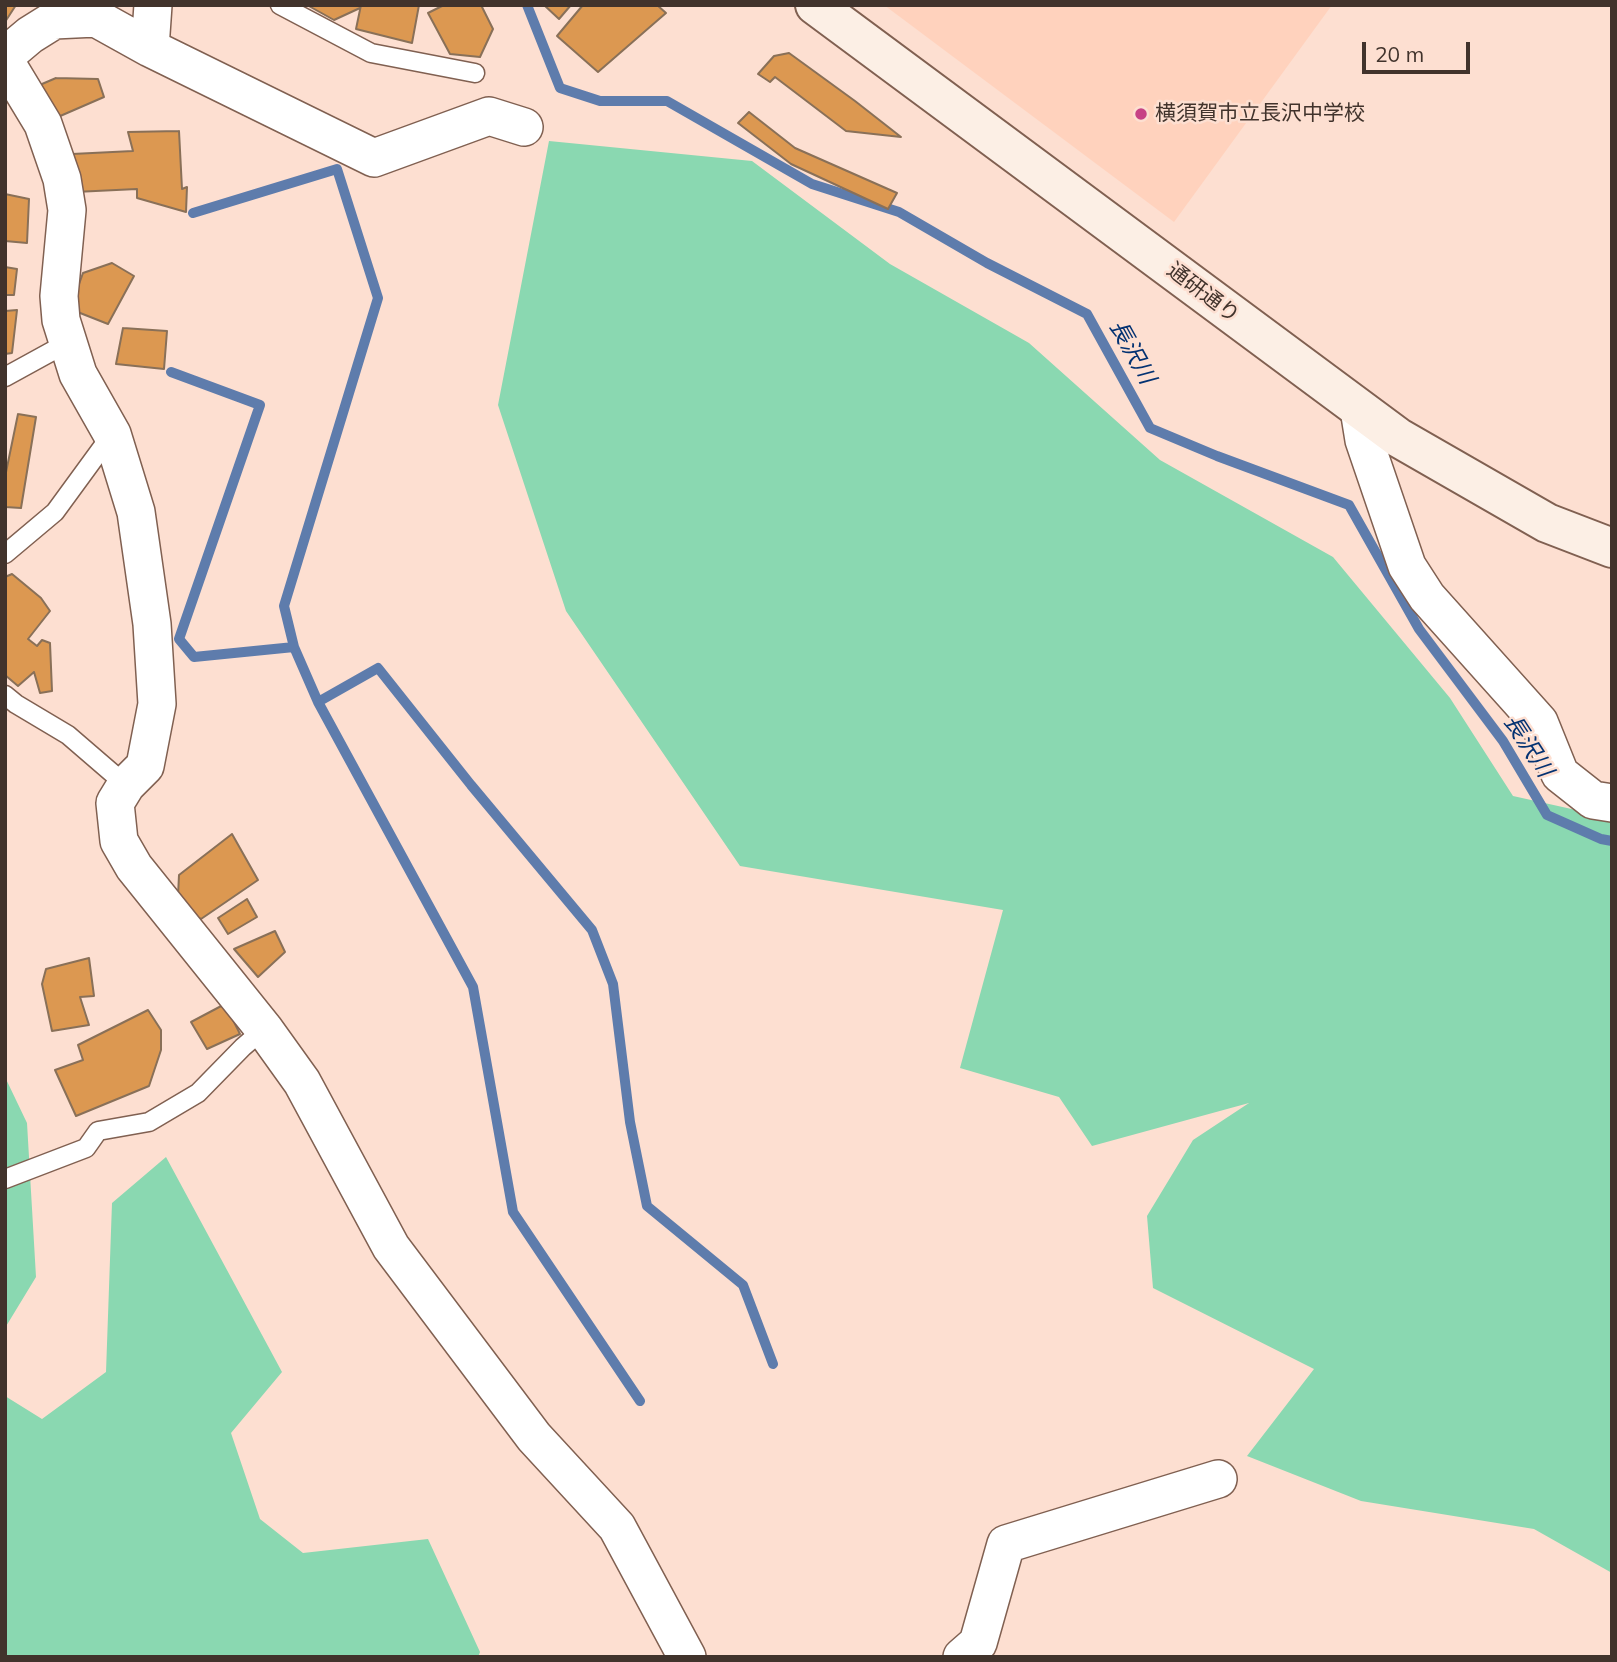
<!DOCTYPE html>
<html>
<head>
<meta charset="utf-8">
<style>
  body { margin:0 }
  #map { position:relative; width:1617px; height:1662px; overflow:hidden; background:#fddfd1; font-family:Mulish,sans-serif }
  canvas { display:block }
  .frame { position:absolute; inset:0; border:7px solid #41332c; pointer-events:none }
  .scale { position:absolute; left:1362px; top:42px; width:108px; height:32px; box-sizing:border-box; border:4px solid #41332c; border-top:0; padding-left:9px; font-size:21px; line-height:24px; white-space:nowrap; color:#41332c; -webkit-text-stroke:5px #fddfd1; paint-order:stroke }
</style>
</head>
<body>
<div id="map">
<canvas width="1617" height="1662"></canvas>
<div class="frame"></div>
<div class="scale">20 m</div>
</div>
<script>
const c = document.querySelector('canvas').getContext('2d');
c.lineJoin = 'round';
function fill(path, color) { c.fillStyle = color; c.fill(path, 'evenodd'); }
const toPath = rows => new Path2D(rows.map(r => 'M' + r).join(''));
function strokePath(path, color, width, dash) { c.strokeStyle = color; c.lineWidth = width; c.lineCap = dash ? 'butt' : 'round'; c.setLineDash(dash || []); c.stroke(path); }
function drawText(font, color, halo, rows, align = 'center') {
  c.font = font + ' Mulish,"Noto Sans JP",sans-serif'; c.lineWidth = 5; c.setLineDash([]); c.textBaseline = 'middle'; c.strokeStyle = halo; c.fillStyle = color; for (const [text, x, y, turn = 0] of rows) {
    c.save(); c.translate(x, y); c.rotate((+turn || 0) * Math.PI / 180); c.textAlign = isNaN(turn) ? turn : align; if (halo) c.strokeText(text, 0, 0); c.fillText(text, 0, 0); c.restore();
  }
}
const built = toPath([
  [884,5,1332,5,1174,222]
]);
const green = toPath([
  [549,141,752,161,890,264,1029,343,1160,460,1333,557,1450,698,1513,796,1612,818,1612,1573,1534,1529,1361,1501,1247,1456,1314,1369,1153,1288,1147,1216,1193,1140,1249,1103,1092,1146,1059,1097,960,1068,1003,910,740,866,566,611,498,405],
  [5,1077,27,1123,36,1277,5,1328],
  [166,1157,282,1372,231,1433,260,1519,303,1553,428,1539,480,1652,478,1657,5,1657,5,1396,42,1419,106,1372,112,1203]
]);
const stream = toPath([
  [527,5,560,88,600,101,667,101,812,184,899,212,987,263,1087,314,1150,428,1217,456,1349,505,1419,629,1503,741,1547,815,1601,839,1612,841],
  [193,213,337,169,378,298,284,606,294,647,318,702,473,987,513,1212,640,1401],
  [171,372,260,405,179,639,194,657,294,647],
  [318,702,378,668,471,785,592,930,613,984,630,1122,647,1206,743,1285,773,1364]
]);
const building = toPath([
  [5,5,16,5,5,22,5,5],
  [307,5,361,5,360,8,334,20,307,5],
  [361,5,419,5,412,43,356,29,361,5],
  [444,5,481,5,493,29,480,57,450,54,428,13,444,5],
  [544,5,571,5,559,19,544,5],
  [583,5,657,5,666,13,598,72,557,36,583,5],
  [789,53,855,101,901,137,846,131,775,77,770,82,758,74,774,56,789,53],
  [56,78,98,79,104,97,51,120,35,87,56,78],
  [749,112,795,148,897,193,888,209,791,164,738,123,749,112],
  [179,131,182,189,187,187,186,212,137,198,137,189,75,192,72,154,133,151,128,132,179,131],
  [5,194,29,199,27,243,5,241,5,194],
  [112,263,134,276,108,324,70,309,83,273,112,263],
  [5,267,17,269,14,295,5,295,5,267],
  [17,310,12,353,5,354,5,311,17,310],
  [123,328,167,331,164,369,116,364,123,328],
  [18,414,36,417,21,508,5,507,5,477,18,414],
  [12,574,41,598,50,611,28,639,37,646,42,640,50,643,52,691,40,693,34,672,18,686,5,675,5,577,12,574],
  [232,834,258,880,201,919,191,914,178,896,179,875,232,834],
  [247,899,257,917,228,934,218,918,247,899],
  [275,931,285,952,258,977,234,949,275,931],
  [89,958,94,996,80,997,89,1025,52,1031,42,984,46,969,89,958],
  [225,1004,240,1034,207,1049,191,1022,225,1004],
  [148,1010,161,1030,161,1050,149,1086,76,1116,55,1070,83,1060,78,1045,148,1010]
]);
const lane = toPath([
  [280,5,371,53,475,73],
  [5,377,67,343],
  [5,554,55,512,112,434],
  [5,695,16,704,68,735,126,785],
  [5,1179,86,1148,98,1131,149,1122,198,1093,243,1047,264,1029]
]);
const street = toPath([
  [150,48,153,5],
  [5,56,30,35,54,20,96,18,150,48,374,158,489,116,524,127],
  [5,61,43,124,62,179,67,210,59,296,61,320,78,374,112,434,136,512,152,624,157,704,145,766,126,785,115,803,119,841,134,867,264,1029,302,1082,391,1247,534,1437,617,1527,687,1657],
  [1359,409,1364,440,1407,566,1427,597,1539,722,1560,774,1593,800,1612,803],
  [962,1657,978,1643,1006,1544,1218,1479]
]);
const secondary = toPath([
  [815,5,1399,438,1547,523,1612,548]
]);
const markers = [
  [1141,114,7,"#c74285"]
];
const poiNames = [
  ["横須賀市立長沢中学校",1155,114]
];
const streetNames = [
  ["通研通り",1203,293,37]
];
const waterNames = [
  ["長沢川",1132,352,61],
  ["長沢川",1528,746,57]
];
fill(built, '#ffd2bd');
fill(green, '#8ad8b1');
strokePath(stream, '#5e7cac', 10);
fill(building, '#dc9851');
strokePath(building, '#897058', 2);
strokePath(lane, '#806051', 21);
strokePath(street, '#806051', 40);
strokePath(secondary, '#806051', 42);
strokePath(lane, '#fff', 18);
strokePath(street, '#fff', 37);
strokePath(secondary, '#fcefe5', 38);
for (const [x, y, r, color] of markers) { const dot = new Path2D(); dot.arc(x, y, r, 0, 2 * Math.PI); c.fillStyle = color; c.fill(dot); strokePath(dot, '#fddfd1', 2.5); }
drawText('21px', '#41332c', '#fddfd1', poiNames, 'left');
drawText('21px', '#41332c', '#fddfd1', streetNames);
drawText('italic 23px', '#033272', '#fddfd1', waterNames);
</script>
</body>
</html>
